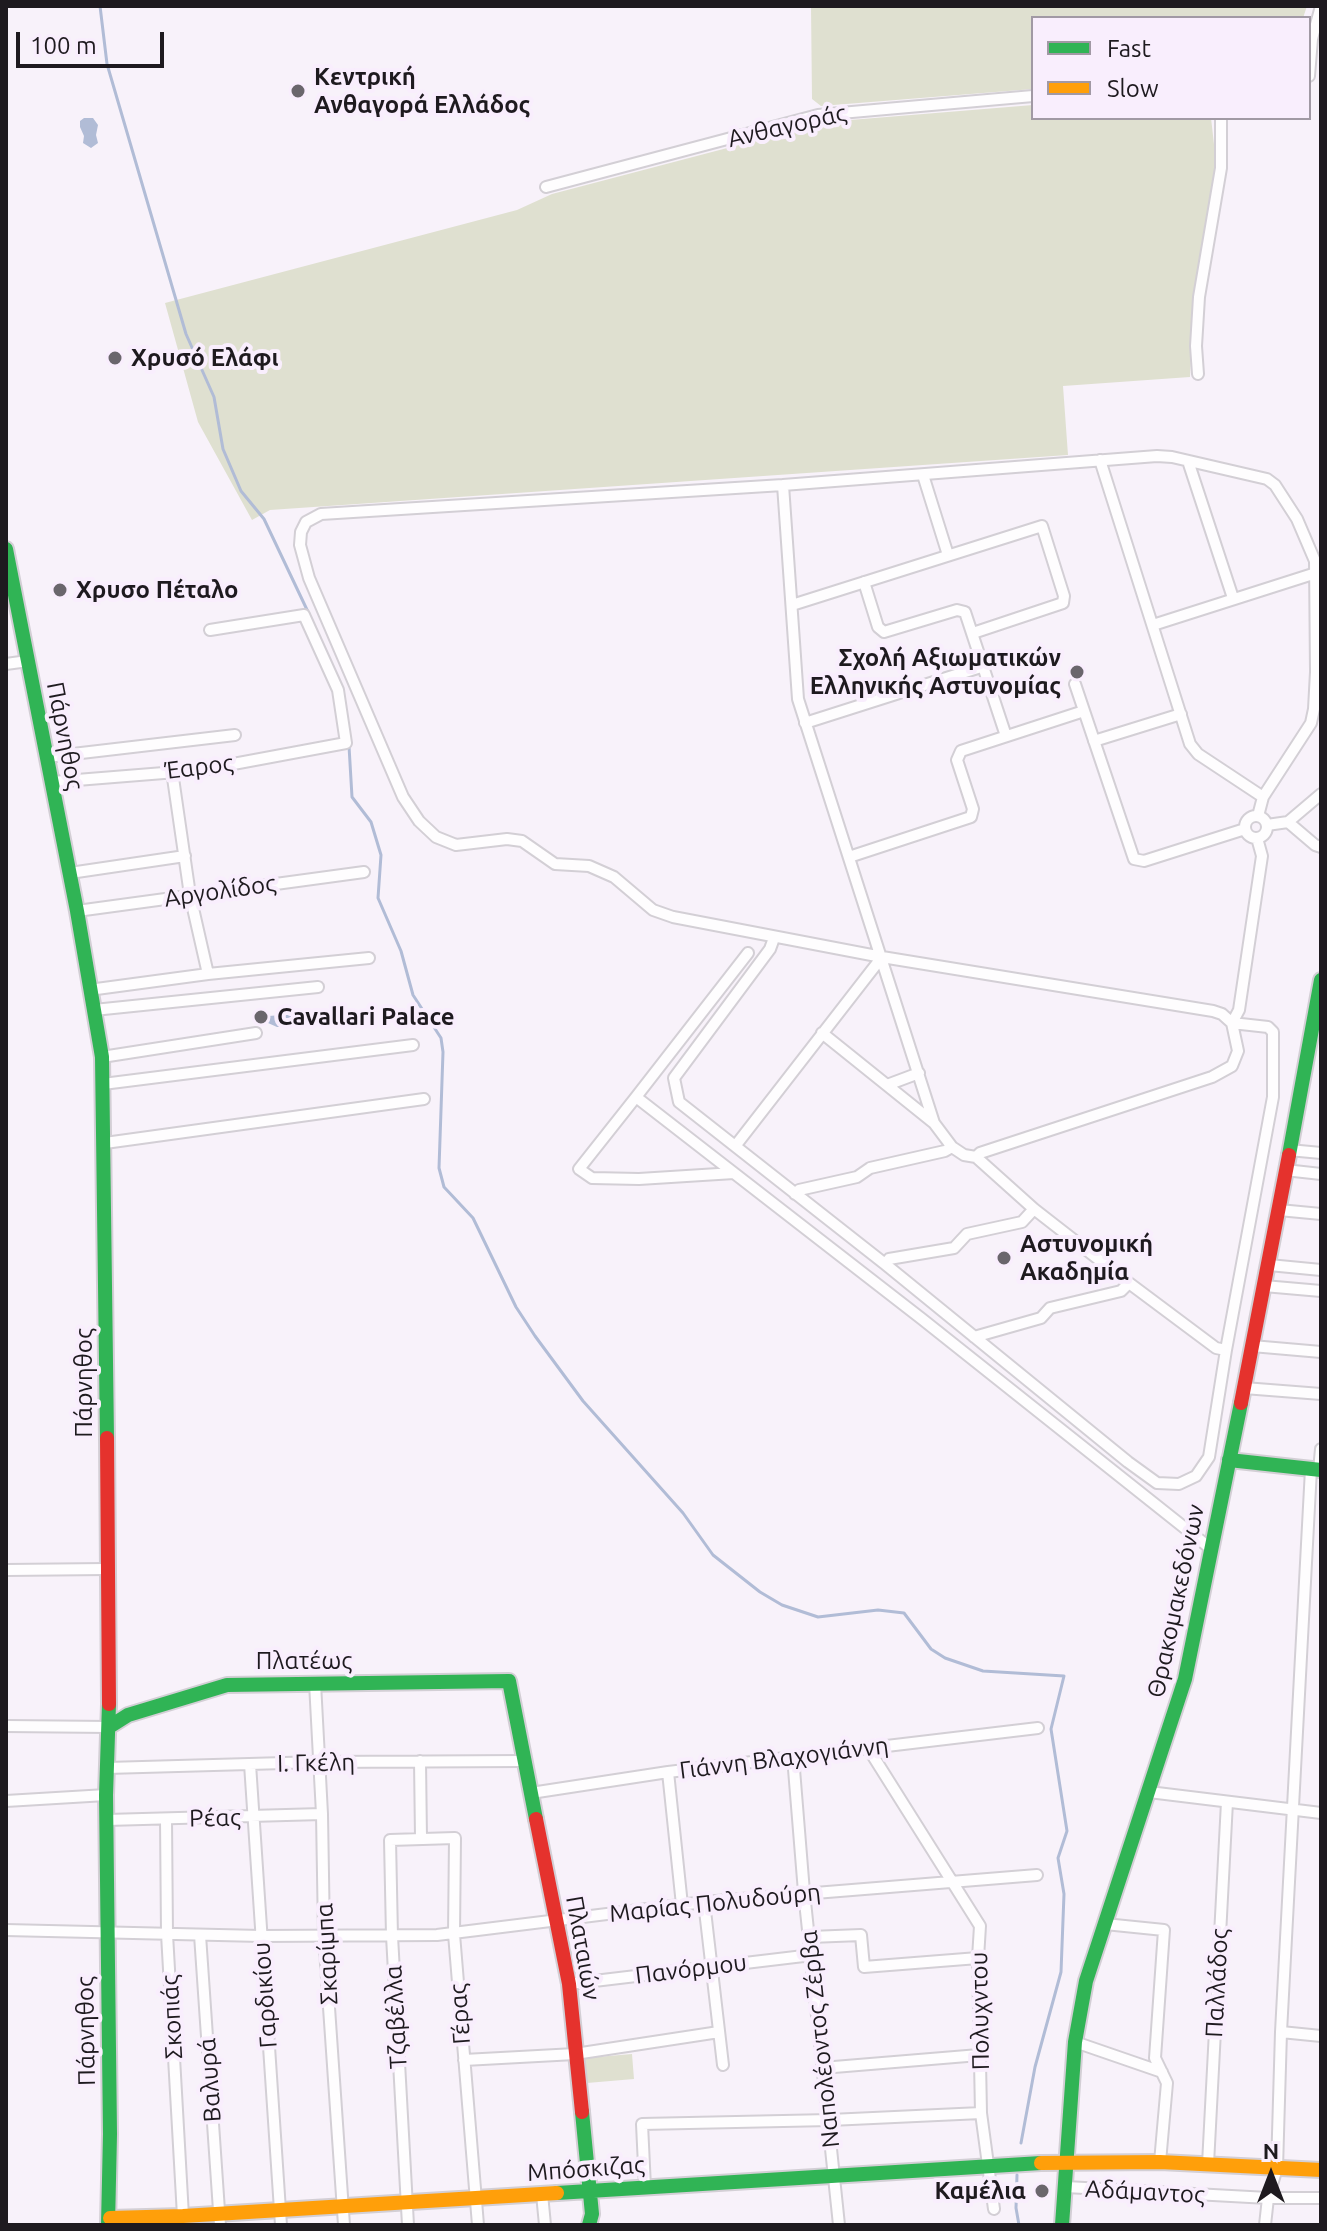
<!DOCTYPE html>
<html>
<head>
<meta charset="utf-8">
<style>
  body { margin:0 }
  #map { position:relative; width:1327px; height:2231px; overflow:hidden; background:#f8f2fa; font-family:Ubuntu,sans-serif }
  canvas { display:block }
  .frame { position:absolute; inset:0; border:8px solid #1e1a1f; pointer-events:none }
  .legend { position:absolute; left:1031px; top:16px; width:280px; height:104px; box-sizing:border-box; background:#f9eefd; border:2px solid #a199a4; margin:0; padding:10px 14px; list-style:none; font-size:24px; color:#1e1a1f }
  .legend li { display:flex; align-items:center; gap:16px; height:40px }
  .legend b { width:40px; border:2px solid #a199a4 }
  .north { position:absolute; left:1231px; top:2135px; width:80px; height:80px; -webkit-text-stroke:6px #f9eefd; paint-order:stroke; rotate:0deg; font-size:22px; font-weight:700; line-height:32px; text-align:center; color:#1e1a1f }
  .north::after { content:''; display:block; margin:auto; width:28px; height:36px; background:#1e1a1f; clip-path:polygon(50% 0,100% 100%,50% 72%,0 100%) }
  .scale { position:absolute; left:16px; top:32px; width:148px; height:36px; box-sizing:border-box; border:4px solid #1e1a1f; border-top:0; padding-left:10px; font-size:24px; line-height:28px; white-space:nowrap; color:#1e1a1f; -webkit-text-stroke:6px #f9eefd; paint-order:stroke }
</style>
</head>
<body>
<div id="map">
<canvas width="1327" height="2231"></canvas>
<div class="frame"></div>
<ul class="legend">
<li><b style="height:10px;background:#30b455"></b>Fast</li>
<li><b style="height:10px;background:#ff9f0a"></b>Slow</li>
</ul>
<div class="north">N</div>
<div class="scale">100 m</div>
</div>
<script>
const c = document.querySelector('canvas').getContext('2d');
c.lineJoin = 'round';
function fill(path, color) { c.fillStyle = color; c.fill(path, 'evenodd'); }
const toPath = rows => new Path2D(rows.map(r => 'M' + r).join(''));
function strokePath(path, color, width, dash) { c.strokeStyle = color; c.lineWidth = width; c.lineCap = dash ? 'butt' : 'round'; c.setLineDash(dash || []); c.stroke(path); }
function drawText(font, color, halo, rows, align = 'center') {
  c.font = font + ' Ubuntu,sans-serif'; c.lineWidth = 8; c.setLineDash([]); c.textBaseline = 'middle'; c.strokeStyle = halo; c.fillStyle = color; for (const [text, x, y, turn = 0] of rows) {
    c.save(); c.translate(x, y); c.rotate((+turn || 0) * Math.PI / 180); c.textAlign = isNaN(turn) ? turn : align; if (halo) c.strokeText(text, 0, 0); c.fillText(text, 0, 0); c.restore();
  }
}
const green = toPath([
  [811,6,1307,6,1303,18,1033,18,1033,89,821,106,812,99],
  [1033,105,1033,118,1211,118,1215,153,1213,192,1194,295,1190,377,1063,386,1068,455,270,510,252,520,198,422,165,303,517,210,552,194,811,126,838,121],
  [632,2054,634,2079,587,2083,585,2058]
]);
const water = toPath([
  [84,118,93,118,98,125,96,135,98,143,91,148,83,143,84,136,80,127,80,121],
  [287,1010,295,1012,298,1017,294,1027,277,1027,268,1023,269,1016,281,1015]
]);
const stream = toPath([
  [100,6,107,64,186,334,214,397,223,449,241,491,264,519,309,614],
  [344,699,349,734],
  [349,746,352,797,371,822,381,855,378,898,401,951,413,995,441,1038,443,1052,439,1168,444,1187,473,1218,516,1307,535,1336,583,1401,683,1513,713,1555,760,1592,782,1605,818,1617,878,1610,904,1613,931,1649,945,1658,983,1671,1064,1676,1051,1729,1067,1831,1058,1858,1064,1894,1061,1972,1035,2067,1021,2143],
  [1017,2175,1016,2208,1019,2225]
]);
const street = toPath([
  [1309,76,1312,39,1321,6],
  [546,187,818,115,1033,96],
  [1198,374,1196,346,1199,297,1221,168,1221,118],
  [1100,460,1190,744,1198,754,1263,797,1258,816],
  [1188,461,1233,598],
  [923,475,948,555],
  [783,485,798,699,934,1123],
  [864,582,878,627,884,632,957,610,965,612,1006,736],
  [792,605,1042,526,1064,596,1063,603,973,633],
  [1153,625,1316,573],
  [6,664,28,661],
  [1075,684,1134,859,1144,861,1245,829],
  [805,723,984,666],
  [1094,741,1181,714],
  [47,757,235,735],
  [172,771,190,895,208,974],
  [52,782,201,770,346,743,338,690,304,615,210,630],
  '1245 827a11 11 0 1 1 22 0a11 11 0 1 1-22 0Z',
  [1288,822,1315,845,1321,847],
  [1267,825,1288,822,1321,794],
  [849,857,971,817,973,809,957,760,961,751,1084,711],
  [70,873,185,856],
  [77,911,364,872],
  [774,938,770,949,674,1078,679,1102,885,1264,1128,1462,1157,1483,1179,1484,1196,1476,1209,1457,1226,1350,1273,1097,1273,1032,1268,1027,1232,1023,1239,1010,1262,856,1257,838],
  [748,953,636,1097,922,1319,1210,1548],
  [89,990,208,974,369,958],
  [94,1010,318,987],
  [822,1033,934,1123,952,1147,964,1155,976,1157,1034,1209,1129,1283,1216,1348,1226,1350],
  [102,1057,256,1033],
  [103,1084,413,1045],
  [887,1085,919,1073],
  [636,1097,579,1169,592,1178,639,1179,734,1173],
  [105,1143,424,1099],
  [736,1145,882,957],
  [1289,1150,1321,1153],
  [976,1157,980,1153,1212,1077,1232,1066,1238,1051,1232,1023,1222,1014,1213,1011,882,957,673,917,653,910,614,877,589,866,555,864,522,841,507,839,456,845,436,837,419,821,403,797,309,578,300,545,301,532,306,522,321,514,783,485,1157,456,1172,457,1267,479,1275,485,1297,519,1315,561,1316,672,1314,709,1311,723,1263,797],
  [1285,1170,1321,1174],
  [795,1194,799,1190,857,1177,870,1168,945,1151,952,1147],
  [1279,1210,1321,1214],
  [885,1264,889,1259,954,1248,967,1234,1022,1222,1034,1209],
  [1269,1265,1321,1270],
  [1264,1286,1321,1291],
  [974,1337,1041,1318,1050,1308,1121,1291,1129,1283],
  [1252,1346,1321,1352],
  [1244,1388,1321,1394],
  [1319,1470,1321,1449],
  [6,1570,106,1569],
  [315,1683,322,1814,324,1935,344,2225],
  [6,1726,109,1727],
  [868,1748,980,1926,978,1958,981,2113,994,2209],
  [793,1757,804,1892,839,2225],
  [420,1761,421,1838],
  [250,1764,281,2225],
  [107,1768,320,1762,524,1761],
  [668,1772,682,1905],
  [1149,1792,1321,1813],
  [531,1793,668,1772,1038,1728],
  [6,1801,106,1795],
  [166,1819,167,1934,183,2216],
  [107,1820,322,1814],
  [704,1902,723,2065],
  [1105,1924,1164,1930,1155,2058,1167,2083,1160,2162],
  [6,1930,261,1936,437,1935,704,1902,1037,1875],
  [200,1935,220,2225],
  [810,1937,861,1935,864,1967,978,1958],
  [569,1984,812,1955],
  [1281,2032,1321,2036],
  [1075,2042,1162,2072],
  [464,2060,575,2054,719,2032],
  [822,2068,979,2055],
  [1208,2164,1227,1802],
  [645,2187,642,2124,830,2120,981,2113],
  [1066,2187,1268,2198,1321,2198],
  [542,2194,545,2225],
  [408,2225,392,1936,390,1840,455,1838,454,1934,478,2225],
  [1265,2225,1268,2198,1277,2168,1281,2032,1311,1469]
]);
const fast = toPath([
  [6,549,77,911,102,1057,107,1438],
  [1289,1155,1321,980],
  [1229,1460,1321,1470],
  [109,1727,128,1715,227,1685,509,1681,536,1819],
  [582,2112,592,2214,589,2225],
  [557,2193,1041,2163],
  [108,2225,110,2134,106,1795,109,1704],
  [1062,2225,1075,2042,1086,1981,1185,1679,1241,1403]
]);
const slow = toPath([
  [1041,2163,1160,2162,1321,2170],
  [110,2218,183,2216,557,2193]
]);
const jam = toPath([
  [1241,1403,1289,1155],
  [107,1438,109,1704],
  [536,1819,569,1984,582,2112]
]);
const markers = [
  [298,91,8,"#6a666c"],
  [115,358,8,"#6a666c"],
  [60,590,8,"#6a666c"],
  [1077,672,8,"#6a666c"],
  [261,1017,8,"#6a666c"],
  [1004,1258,8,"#6a666c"],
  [1042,2191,8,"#6a666c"]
];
const poiNames = [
  ["Κεντρική",314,77],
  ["Ανθαγορά Ελλάδος",314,105],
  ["Χρυσό Ελάφι",131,358],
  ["Χρυσο Πέταλο",76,590],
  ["Σχολή Αξιωματικών",1061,658,"right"],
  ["Ελληνικής Αστυνομίας",1061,686,"right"],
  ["Cavallari Palace",277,1017],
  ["Αστυνομική",1020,1244],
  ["Ακαδημία",1020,1272],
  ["Καμέλια",1026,2191,"right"]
];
const streetNames = [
  ["Ανθαγοράς",787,126,-13],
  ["Πάρνηθος",65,736,79],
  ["Έαρος",199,767,-7],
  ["Αργολίδος",220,891,-8],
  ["Πάρνηθος",84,1383,-90],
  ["Θρακομακεδόνων",1176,1601,-78],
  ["Πλατέως",304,1661],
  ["Γιάννη Βλαχογιάννη",784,1758,-7],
  ["Ι. Γκέλη",316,1763,-1],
  ["Ρέας",215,1818,-1],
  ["Μαρίας Πολυδούρη",715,1903,-6],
  ["Πλαταιών",583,1948,80],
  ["Σκαρίμπα",327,1954,-93],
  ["Πανόρμου",691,1969,-7],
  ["Παλλάδος",1217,1983,-87],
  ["Γαρδικίου",265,1995,-94],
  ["Πολυχντου",980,2011,-91],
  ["Γέρας",460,2014,-94],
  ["Σκοπιάς",172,2017,-93],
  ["Τζαβέλλα",396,2017,-93],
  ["Πάρνηθος",86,2031,-91],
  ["Ναπολέοντος Ζέρβα",820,2039,-96],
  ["Βαλυρά",210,2080,-94],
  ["Μπόσκιζας",586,2169,-4],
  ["Αδάμαντος",1145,2192,3]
];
fill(green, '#dfe0d0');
fill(water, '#b1bcd6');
strokePath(stream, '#b1bcd6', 3);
strokePath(street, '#d3cfd5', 14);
strokePath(fast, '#d3cfd5', 18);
strokePath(slow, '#d3cfd5', 18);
strokePath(jam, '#d3cfd5', 18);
strokePath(street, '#fefdfe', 10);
strokePath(fast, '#30b455', 14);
strokePath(slow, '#ff9f0a', 14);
strokePath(jam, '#e5322d', 14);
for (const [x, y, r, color] of markers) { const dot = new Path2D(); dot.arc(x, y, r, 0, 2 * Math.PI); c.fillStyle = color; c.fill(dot); strokePath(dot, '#f9eefd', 3); }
drawText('bold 24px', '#1e1a1f', '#f9eefd', poiNames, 'left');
drawText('24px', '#1e1a1f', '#f9eefd', streetNames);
</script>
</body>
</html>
